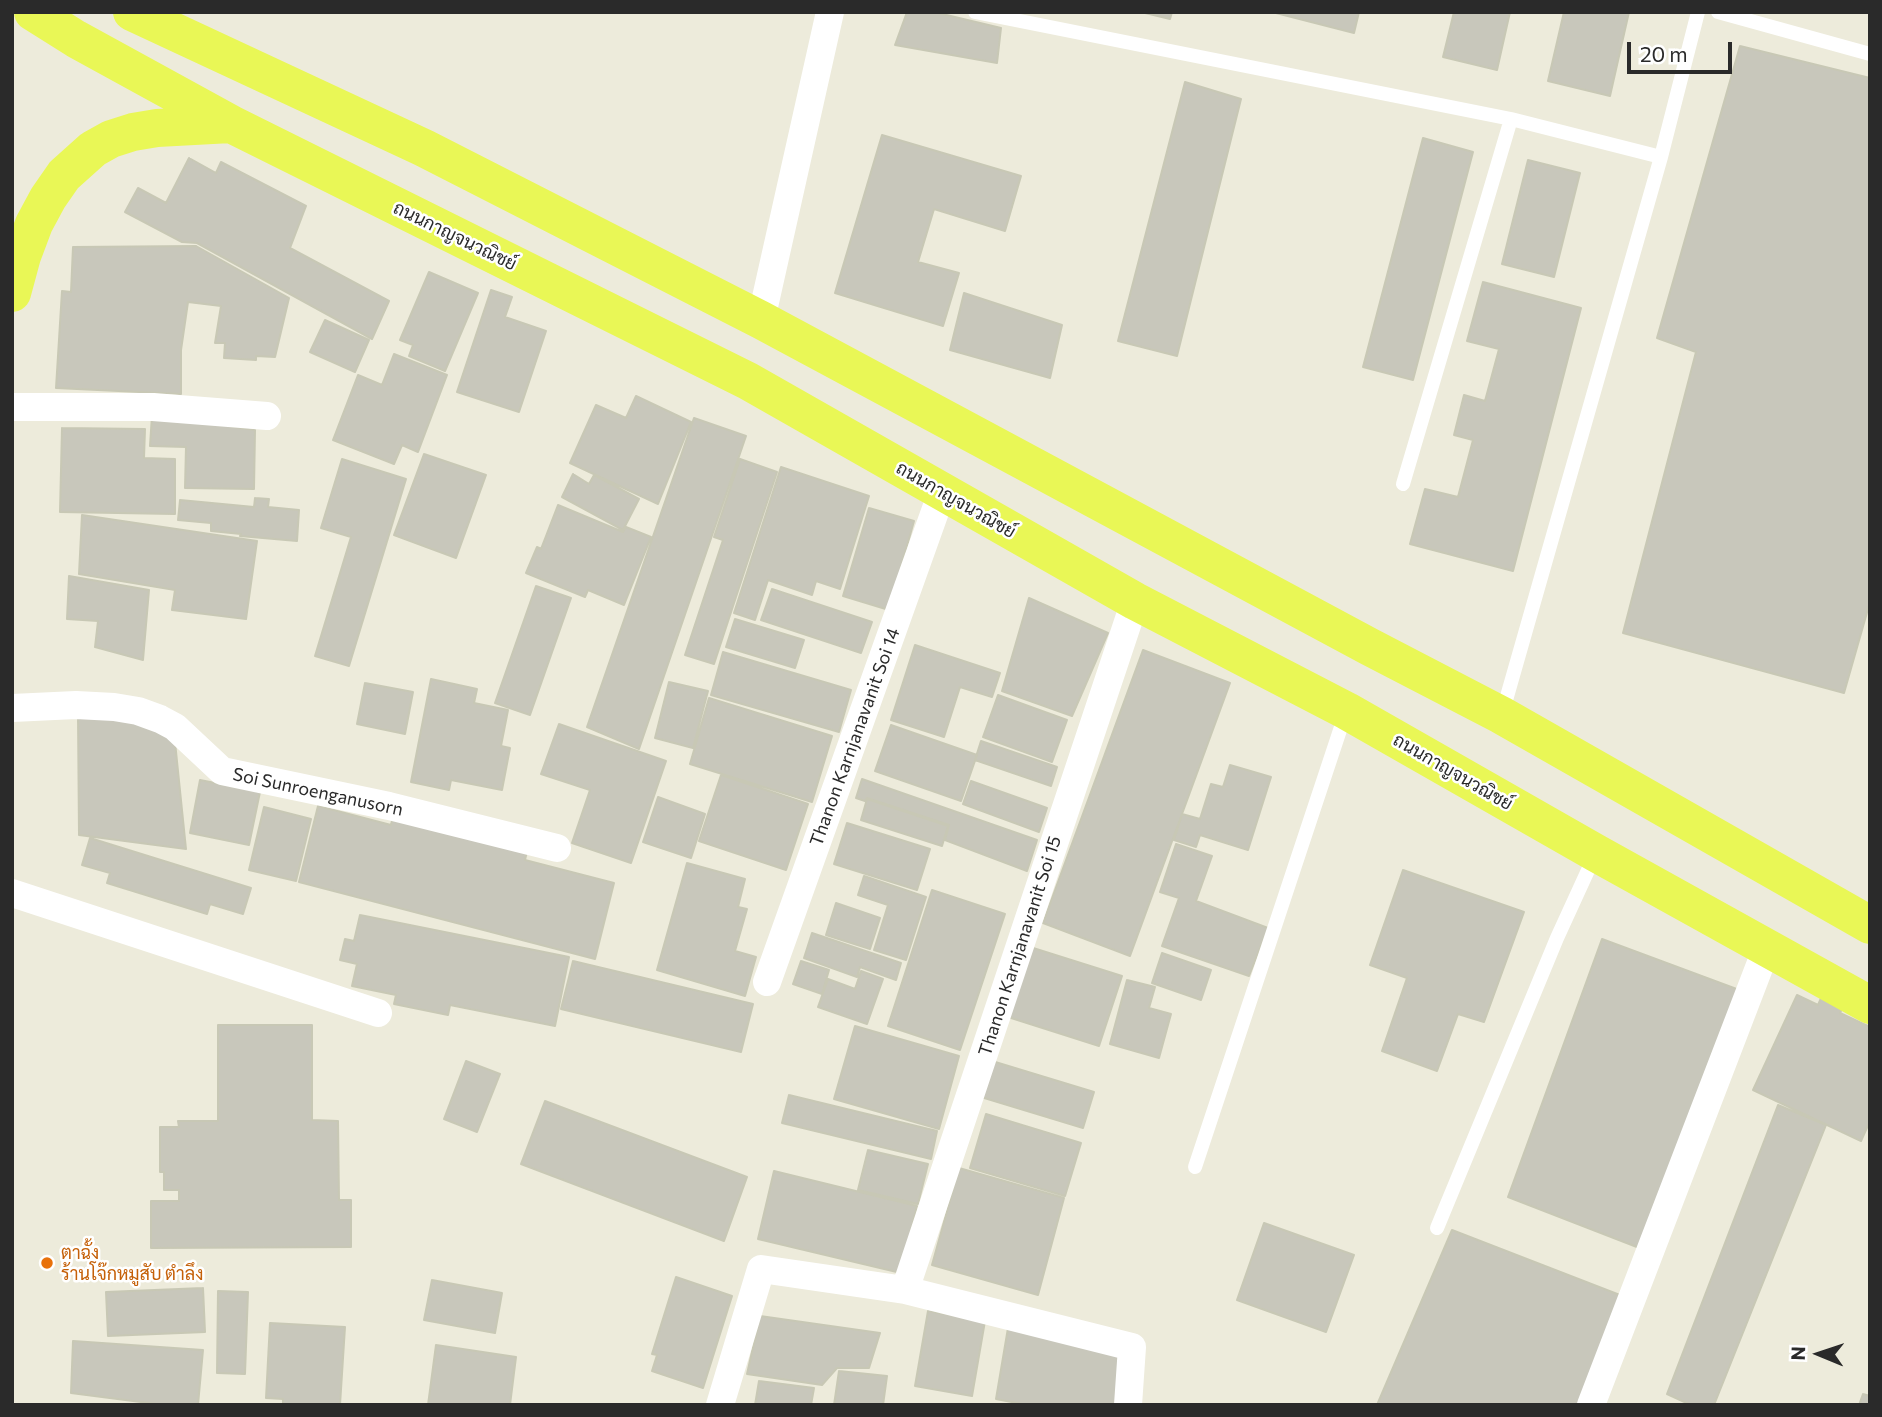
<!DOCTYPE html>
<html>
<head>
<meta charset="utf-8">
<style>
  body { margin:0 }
  #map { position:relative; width:1882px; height:1417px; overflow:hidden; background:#edebdb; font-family:Commissioner,sans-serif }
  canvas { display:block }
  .frame { position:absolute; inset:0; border:14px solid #2a2a2a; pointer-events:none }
  .north { position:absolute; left:1784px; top:1319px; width:70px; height:70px; -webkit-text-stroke:5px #fff; paint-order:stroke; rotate:272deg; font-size:19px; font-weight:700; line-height:28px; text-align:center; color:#2a2a2a }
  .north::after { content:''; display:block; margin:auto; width:24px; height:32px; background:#2a2a2a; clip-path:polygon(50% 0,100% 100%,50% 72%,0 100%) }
  .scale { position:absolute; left:1627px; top:42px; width:105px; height:32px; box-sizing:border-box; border:4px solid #2a2a2a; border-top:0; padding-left:9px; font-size:21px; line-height:24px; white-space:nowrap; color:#2a2a2a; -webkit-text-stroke:5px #fff; paint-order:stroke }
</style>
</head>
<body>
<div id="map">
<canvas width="1882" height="1417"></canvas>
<div class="frame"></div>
<div class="north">N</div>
<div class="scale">20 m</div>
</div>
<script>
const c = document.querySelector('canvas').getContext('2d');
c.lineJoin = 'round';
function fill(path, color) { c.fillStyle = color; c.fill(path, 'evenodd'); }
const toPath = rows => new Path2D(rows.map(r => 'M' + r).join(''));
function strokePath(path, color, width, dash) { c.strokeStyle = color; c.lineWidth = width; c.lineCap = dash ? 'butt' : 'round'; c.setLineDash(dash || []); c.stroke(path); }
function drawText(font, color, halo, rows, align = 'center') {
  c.font = font + ' Commissioner,Sarabun,sans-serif'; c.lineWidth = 5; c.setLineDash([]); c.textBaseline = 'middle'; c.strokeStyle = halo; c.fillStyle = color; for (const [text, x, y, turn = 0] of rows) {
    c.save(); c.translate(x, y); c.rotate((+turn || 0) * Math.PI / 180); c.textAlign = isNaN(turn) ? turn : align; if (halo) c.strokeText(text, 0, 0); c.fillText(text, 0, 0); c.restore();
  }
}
const building = toPath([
  [907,12,934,12,1001,28,997,63,895,45,907,12],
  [1141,12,1172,12,1170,19,1141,12],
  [1272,12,1359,12,1354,33,1272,12],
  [1454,12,1510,12,1497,70,1443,57,1454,12],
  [1564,12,1629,12,1610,96,1548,81,1564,12],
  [1740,46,1870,78,1870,602,1844,693,1623,633,1696,352,1657,338,1740,46],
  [1185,82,1241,99,1177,356,1118,341,1185,82],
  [882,135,1021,176,1005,231,934,209,918,262,959,273,943,326,835,293,882,135],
  [1423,138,1473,152,1413,380,1363,367,1423,138],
  [189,158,216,173,221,162,306,206,290,248,389,301,372,339,197,243,182,242,125,212,138,188,166,203,189,158],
  [1528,160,1580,173,1554,277,1502,264,1528,160],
  [196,246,289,298,275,357,256,356,256,360,224,358,225,343,215,343,221,306,188,302,181,350,181,394,56,388,62,291,71,292,73,247,196,246],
  [429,272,478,293,445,371,409,356,413,345,400,340,429,272],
  [1483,282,1581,308,1513,571,1410,544,1425,489,1458,497,1473,440,1454,435,1464,395,1485,401,1499,349,1467,341,1483,282],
  [491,290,512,297,505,317,546,331,519,412,457,392,491,290],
  [964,293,1062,325,1050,378,950,350,964,293],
  [325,320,369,340,355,372,310,352,325,320],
  [394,354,447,375,418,452,402,445,394,464,333,440,358,375,382,385,394,354],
  [636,396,691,422,658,504,570,463,596,405,626,418,636,396],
  [152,415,255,430,254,489,185,488,186,447,150,446,152,415],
  [694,418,746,436,639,749,587,727,694,418],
  [62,428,145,429,144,458,175,459,175,514,60,512,62,428],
  [424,454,486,475,456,558,394,535,424,454],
  [342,459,406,479,349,666,315,656,351,537,321,528,342,459],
  [740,459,777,472,714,664,685,655,723,540,714,537,740,459],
  [781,467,869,496,840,589,816,581,812,595,768,580,755,620,734,613,781,467],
  [573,474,589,484,594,475,639,499,623,530,562,497,573,474],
  [255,498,269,499,268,507,299,510,297,541,240,536,241,534,211,531,211,523,178,520,180,500,254,507,255,498],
  [558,505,623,532,626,527,651,537,624,605,588,590,585,597,526,573,537,547,541,549,558,505],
  [869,508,914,521,889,610,843,596,869,508],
  [82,515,257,541,246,619,172,610,175,590,79,574,82,515],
  [69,576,149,590,143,660,95,647,98,621,67,619,69,576],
  [536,586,571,598,530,715,495,703,536,586],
  [772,589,872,622,861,653,761,620,772,589],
  [1029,598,1108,633,1072,716,1002,691,1029,598],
  [735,619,804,640,795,668,726,647,735,619],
  [915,645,1000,673,992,697,960,687,944,737,891,720,915,645],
  [1143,650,1230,683,1130,956,1043,923,1143,650],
  [723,652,851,690,839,732,711,695,723,652],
  [431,679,477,689,474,703,508,710,501,746,510,748,502,790,451,780,449,790,411,782,431,679],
  [669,682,708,691,693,748,655,738,669,682],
  [365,683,413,692,405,734,357,724,365,683],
  [998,695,1067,720,1052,762,983,737,998,695],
  [709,698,832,736,812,802,690,764,709,698],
  [134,714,174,732,186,849,79,835,78,715,134,714],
  [559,724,666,761,631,863,572,843,590,790,541,774,559,724],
  [891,725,977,755,961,801,875,771,891,725],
  [981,741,1057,767,1051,786,975,760,981,741],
  [1230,765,1271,777,1248,850,1200,835,1196,847,1174,840,1182,814,1200,819,1211,784,1223,787,1230,765],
  [721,775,808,804,786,870,699,841,721,775],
  [862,779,1037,840,1027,871,945,840,949,825,867,798,865,801,856,798,862,779],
  [200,780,260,792,249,845,190,833,200,780],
  [971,781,1047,808,1039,832,963,804,971,781],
  [658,797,705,814,691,858,643,842,658,797],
  [867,799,948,826,942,846,861,820,867,799],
  [318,806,391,825,394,812,528,847,525,860,614,883,595,959,299,882,318,806],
  [264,807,311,819,296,881,249,870,264,807],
  [847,823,930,849,917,890,834,864,847,823],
  [90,838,251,888,243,914,210,904,207,914,107,883,110,873,82,865,90,838],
  [1176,844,1212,856,1196,901,1268,928,1249,976,1162,946,1179,898,1160,892,1176,844],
  [687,863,745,879,738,907,747,909,735,951,756,957,745,996,657,970,687,863],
  [1403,870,1524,912,1484,1022,1458,1014,1437,1071,1382,1051,1407,978,1370,965,1403,870],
  [864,876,926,897,906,960,874,950,888,905,858,895,864,876],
  [932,890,1005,914,960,1050,888,1026,932,890],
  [836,903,880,918,870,949,826,935,836,903],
  [360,915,569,957,555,1026,450,1005,448,1015,394,1004,396,995,352,986,357,964,340,960,345,939,354,941,360,915],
  [812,933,901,963,896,980,860,967,857,977,804,958,812,933],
  [1602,939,1742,991,1642,1249,1508,1197,1602,939],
  [1030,947,1122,976,1099,1046,1008,1017,1030,947],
  [1162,953,1211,970,1201,1000,1152,983,1162,953],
  [573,961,753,1004,741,1052,561,1009,573,961],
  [801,961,829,970,822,994,793,984,801,961],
  [861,971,883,979,867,1024,818,1007,828,979,855,989,861,971],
  [1127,980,1155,987,1149,1008,1171,1014,1159,1058,1110,1044,1127,980],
  [1825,989,1846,999,1840,1013,1870,1027,1870,1121,1861,1141,1753,1090,1797,995,1818,1005,1825,989],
  [218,1025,312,1025,312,1120,338,1121,339,1200,351,1200,351,1247,151,1248,151,1201,179,1201,179,1190,164,1190,164,1172,160,1172,160,1127,179,1127,178,1121,218,1121,218,1025],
  [855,1026,959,1056,939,1129,834,1099,855,1026],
  [466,1061,500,1074,477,1132,444,1119,466,1061],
  [992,1061,1094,1092,1083,1128,981,1097,992,1061],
  [789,1095,937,1131,931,1159,782,1123,789,1095],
  [545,1101,747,1177,724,1241,521,1164,545,1101],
  [1778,1105,1826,1125,1714,1405,1691,1405,1667,1394,1778,1105],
  [986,1114,1081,1143,1065,1196,970,1168,986,1114],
  [868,1150,928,1164,918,1204,858,1190,868,1150],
  [959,1168,1064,1198,1038,1295,932,1265,959,1168],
  [774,1171,917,1206,901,1273,758,1239,774,1171],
  [1264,1223,1354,1255,1326,1332,1237,1300,1264,1223],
  [1452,1230,1625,1297,1582,1405,1377,1405,1452,1230],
  [676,1277,732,1296,703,1388,652,1371,657,1355,652,1354,676,1277],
  [432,1280,502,1293,495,1333,424,1320,432,1280],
  [203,1288,205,1332,108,1336,106,1292,203,1288],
  [218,1291,248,1292,245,1374,217,1373,218,1291],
  [928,1311,985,1321,972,1396,915,1386,928,1311],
  [760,1316,880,1333,869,1368,837,1368,822,1385,747,1374,760,1316],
  [270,1323,345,1327,340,1405,283,1405,283,1399,266,1398,270,1323],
  [1008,1328,1129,1349,1120,1405,1027,1405,996,1399,1008,1328],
  [73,1341,203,1350,198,1405,164,1405,71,1393,73,1341],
  [436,1345,516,1357,510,1405,428,1405,436,1345],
  [839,1371,887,1376,883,1405,834,1405,839,1371],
  [759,1381,814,1388,811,1405,755,1405,759,1381],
  [1863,1394,1870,1396,1870,1405,1859,1405,1863,1394]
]);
const service = toPath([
  [975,12,1511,119,1661,157],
  [1718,12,1870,54],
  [1403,484,1511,119],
  [1502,714,1661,157,1698,12],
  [1195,1167,1346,712],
  [1437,1228,1557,938,1595,855]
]);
const minor = toPath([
  [761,320,830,12],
  [12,407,153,407,267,416],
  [12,708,76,705,114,707,138,711,160,719,175,727,222,771,389,806,557,848],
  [12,893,378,1013],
  [767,982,942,492],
  [905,1290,1135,601],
  [720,1405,761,1269,905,1290,1132,1347,1128,1405],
  [1591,1405,1767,947]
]);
const primary = toPath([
  [33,12,76,39,231,124,748,381,1135,601,1347,711,1596,853,1870,1005],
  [132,12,424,148,761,320,1370,647,1501,715,1870,925],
  [12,293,22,256,34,224,48,198,64,175,93,149,111,139,133,132,157,128,231,124]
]);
const markers = [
  [47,1263,7,"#e8710a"]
];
const streetNames = [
  ["ถนนกาญจนวณิชย์",455,236,26],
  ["ถนนกาญจนวณิชย์",956,500,30],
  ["Thanon Karnjanavanit Soi 14",855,737,-70],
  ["ถนนกาญจนวณิชย์",1453,772,30],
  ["Soi Sunroenganusorn",318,792,12],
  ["Thanon Karnjanavanit Soi 15",1020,946,-72]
];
const foodNames = [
  ["ตาฉั้ง",61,1253],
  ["ร้านโจ๊กหมูสับ ตำลึง",61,1274]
];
fill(building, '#c8c7bb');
strokePath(building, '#c8c8b5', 2);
strokePath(service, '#fff', 14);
strokePath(minor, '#fff', 28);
strokePath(primary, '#e9f756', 38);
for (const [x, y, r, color] of markers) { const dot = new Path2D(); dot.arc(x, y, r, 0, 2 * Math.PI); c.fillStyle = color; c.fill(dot); strokePath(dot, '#fff', 2.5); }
drawText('18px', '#2a2a2a', '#fff', streetNames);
drawText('18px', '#c56008', '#fff', foodNames, 'left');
</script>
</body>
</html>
